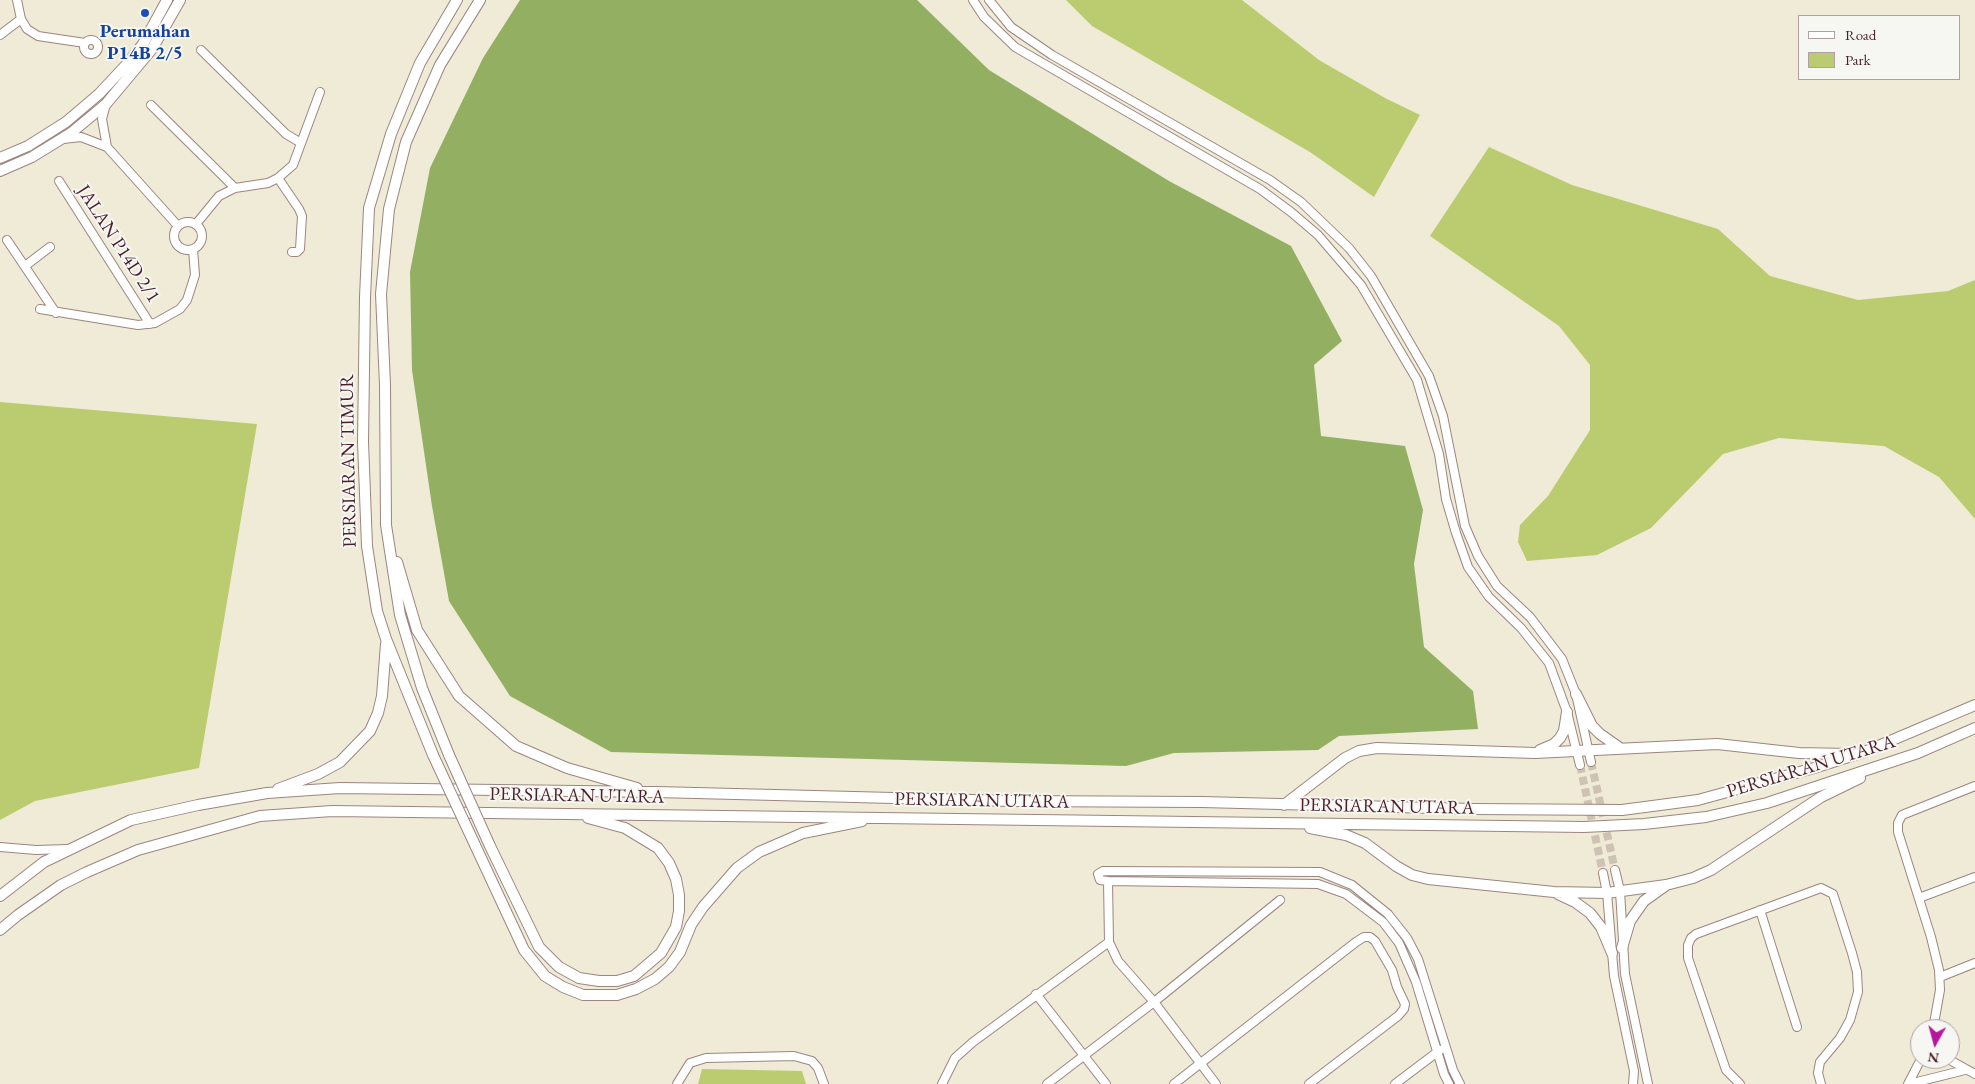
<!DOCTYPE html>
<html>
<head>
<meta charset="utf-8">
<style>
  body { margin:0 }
  #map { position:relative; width:1975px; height:1084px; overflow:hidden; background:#efebd6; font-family:"EB Garamond",serif }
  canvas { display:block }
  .legend { position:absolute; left:1798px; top:15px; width:162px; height:65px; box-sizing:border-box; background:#f6f6f2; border:1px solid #b1a0a2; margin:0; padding:6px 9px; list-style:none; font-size:15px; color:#4a1f2b }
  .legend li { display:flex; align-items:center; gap:10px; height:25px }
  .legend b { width:25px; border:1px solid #b1a0a2 }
  .north { position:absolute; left:1910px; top:1019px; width:50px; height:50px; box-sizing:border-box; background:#f6f6f2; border:1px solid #b1a0a2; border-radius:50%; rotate:187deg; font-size:14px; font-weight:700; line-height:20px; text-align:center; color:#4a1f2b }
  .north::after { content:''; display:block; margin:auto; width:18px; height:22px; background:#b5179e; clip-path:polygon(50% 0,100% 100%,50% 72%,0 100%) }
</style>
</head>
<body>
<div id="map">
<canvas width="1975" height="1084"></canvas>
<ul class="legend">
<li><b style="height:6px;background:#fff"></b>Road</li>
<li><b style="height:14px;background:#bacc6f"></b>Park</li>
</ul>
<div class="north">N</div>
</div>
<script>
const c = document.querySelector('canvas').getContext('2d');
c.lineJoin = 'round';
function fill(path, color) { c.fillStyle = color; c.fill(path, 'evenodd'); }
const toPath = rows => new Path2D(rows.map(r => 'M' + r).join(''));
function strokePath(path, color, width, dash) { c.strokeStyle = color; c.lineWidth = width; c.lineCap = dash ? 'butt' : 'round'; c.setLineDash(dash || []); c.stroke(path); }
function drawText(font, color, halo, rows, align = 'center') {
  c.font = font + ' "EB Garamond",serif'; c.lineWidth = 4; c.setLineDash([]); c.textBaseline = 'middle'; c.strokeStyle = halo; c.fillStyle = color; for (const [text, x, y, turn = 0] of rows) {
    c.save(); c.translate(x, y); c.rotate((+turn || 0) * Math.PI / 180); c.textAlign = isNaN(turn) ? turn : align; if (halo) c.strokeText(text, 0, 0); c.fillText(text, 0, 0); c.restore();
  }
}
const green = toPath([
  [1066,0,1242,0,1319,60,1385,98,1420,115,1374,197,1310,152,1092,26],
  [1489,147,1572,185,1718,229,1770,276,1858,300,1948,291,1975,280,1975,519,1939,477,1884,446,1779,438,1723,454,1651,528,1597,555,1527,561,1518,542,1520,525,1548,496,1590,430,1590,365,1559,326,1430,236],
  [0,402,257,424,199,768,35,801,0,820],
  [702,1069,802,1071,806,1084,698,1084]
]);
const forest = toPath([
  [520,0,917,0,989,70,1169,181,1291,246,1342,341,1314,365,1321,436,1405,446,1423,510,1414,564,1424,647,1473,691,1478,729,1339,736,1318,750,1174,753,1126,766,611,752,510,696,449,601,432,506,412,370,410,272,430,168,483,58]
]);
const minorTunnel = toPath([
  [1591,762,1615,870],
  [1580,765,1603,873]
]);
const minor = toPath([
  [17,0,21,19,27,29,38,36,85,43],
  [973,0,984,17,1015,47,1260,189,1291,212,1318,235,1361,285,1417,380,1439,454,1446,499,1456,533,1468,567,1489,597,1521,628,1549,663,1567,712,1580,765],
  [989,0,1011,27,1052,55,1270,180,1301,202,1349,248,1371,276,1429,376,1443,416,1465,526,1478,556,1497,586,1530,617,1562,659,1576,694,1591,762],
  [0,35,21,19],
  '84 47a7 7 0 1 1 14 0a7 7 0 1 1-14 0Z',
  [201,50,286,134,301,143],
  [106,104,102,119,107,147],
  [151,105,235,188],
  [63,139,81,137,107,147,178,226],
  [278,178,299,209,302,216,300,249,297,252,292,252],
  [59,181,150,324],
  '174 236a14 14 0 1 1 28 0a14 14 0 1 1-28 0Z',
  [196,224,219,196,235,188,268,183,278,178,293,165,320,92],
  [7,240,56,313],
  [25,266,50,247],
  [40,309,138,325,155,323,180,309,187,300,195,275,193,249],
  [0,847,36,850,68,849],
  [1615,870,1620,891,1625,974,1648,1084],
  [1603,873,1607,893,1614,976,1634,1071,1633,1084],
  [1108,881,1109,942,1118,961,1154,1002,1216,1084],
  [1919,898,1975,877],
  [1760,910,1797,1027],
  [1940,977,1975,963],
  [1036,994,1106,1084],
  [1933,1029,1940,990,1939,970,1931,937,1898,832,1898,823,1902,815,1975,786],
  [1948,1059,1975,1074],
  [677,1084,690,1063,706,1058,794,1056,812,1061,818,1068,824,1084],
  [942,1084,955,1058,973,1042,1109,942],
  [1047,1084,1154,1002,1280,900],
  [1174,1084,1356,942,1364,937,1370,937,1375,941,1392,970,1397,987,1405,1004,1404,1009,1398,1016,1309,1084],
  [1395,1084,1440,1050],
  [1449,1084,1444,1074,1416,982,1399,943,1383,922,1346,894,1318,884,1108,881,1100,880,1098,874,1103,871,1320,872,1352,885,1388,914,1407,938,1418,959,1453,1070,1460,1084],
  [1740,1084,1726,1070,1688,958,1688,945,1691,938,1696,934,1821,888,1833,894,1852,953,1857,972,1858,992,1850,1020,1840,1038,1820,1062,1818,1073,1821,1084],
  [1908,1084,1921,1059],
  [1909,1084,1965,1070]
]);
const major = toPath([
  [0,158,28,146,66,122,99,94,128,63,143,44,167,0],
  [0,171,32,157,71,133,106,104,152,49,180,0],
  [397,562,417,630,459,696,516,746,567,768,637,788],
  [1576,694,1592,726,1600,734,1620,748],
  [1540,750,1554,744,1560,738,1564,731,1567,712],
  [433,755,386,639,377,611,367,546,363,442,365,297,369,208,391,134,420,63,457,0],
  [449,755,422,688,400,615,386,525,385,385,381,294,389,209,406,142,440,65,480,0],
  [278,789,318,774,340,762,370,731,378,713,382,696,386,644],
  [1284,805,1345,758,1359,751,1377,748,1535,753,1717,744,1799,753,1849,754],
  [1310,828,1346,835,1365,843,1396,866,1412,875,1428,879,1554,892,1607,893,1666,885,1693,878,1711,870,1821,797,1860,778],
  [475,845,524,950,545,976,563,987,583,995,617,995,636,989,655,979,669,967,680,952,691,925,703,907,737,868,759,852,803,833,862,821],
  [490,846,539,947,559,967,579,978,599,981,617,981,634,976,661,953,676,927,679,911,679,895,676,879,669,863,658,848,625,828,588,818],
  [1558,894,1575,902,1590,913,1601,927,1612,953],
  [0,896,44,862,131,820,198,805,267,793,340,788,656,792,1012,801,1202,802,1473,809,1622,810,1698,800,1814,768,1864,752,1975,705],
  [0,930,18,915,61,885,87,872,138,850,260,816,332,811,1584,827,1644,824,1706,817,1767,803,1918,753,1975,728],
  [1622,948,1630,921,1644,901,1665,886]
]);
const majorBridge = toPath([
  [433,755,475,845],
  [449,755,490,846]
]);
const markers = [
  [145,13,5,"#1a4fb4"]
];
const transitNames = [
  ["Perumahan",145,32],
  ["P14B 2/5",145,54]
];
const streetNames = [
  ["JALAN P14D 2/1",118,244,57],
  ["PERSIARAN TIMUR",349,461,-91],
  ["PERSIARAN UTARA",1811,767,-17],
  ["PERSIARAN UTARA",577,796,1],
  ["PERSIARAN UTARA",982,801,1],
  ["PERSIARAN UTARA",1387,807,1]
];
fill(green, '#bacc6f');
fill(forest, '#93b062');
strokePath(minorTunnel, '#cec2b4', 8, [8, 4]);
strokePath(minor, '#9c8580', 10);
strokePath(major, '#9c8580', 12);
strokePath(minor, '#fff', 8);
strokePath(major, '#fff', 10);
strokePath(majorBridge, '#9c8580', 12, []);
strokePath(majorBridge, '#fff', 10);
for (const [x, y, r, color] of markers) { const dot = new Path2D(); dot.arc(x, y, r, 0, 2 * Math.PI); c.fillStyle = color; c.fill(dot); strokePath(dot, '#f6f6f2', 2); }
drawText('bold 19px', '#164399', '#f6f6f2', transitNames);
drawText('19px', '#4a1f2b', '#f6f6f2', streetNames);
</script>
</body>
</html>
